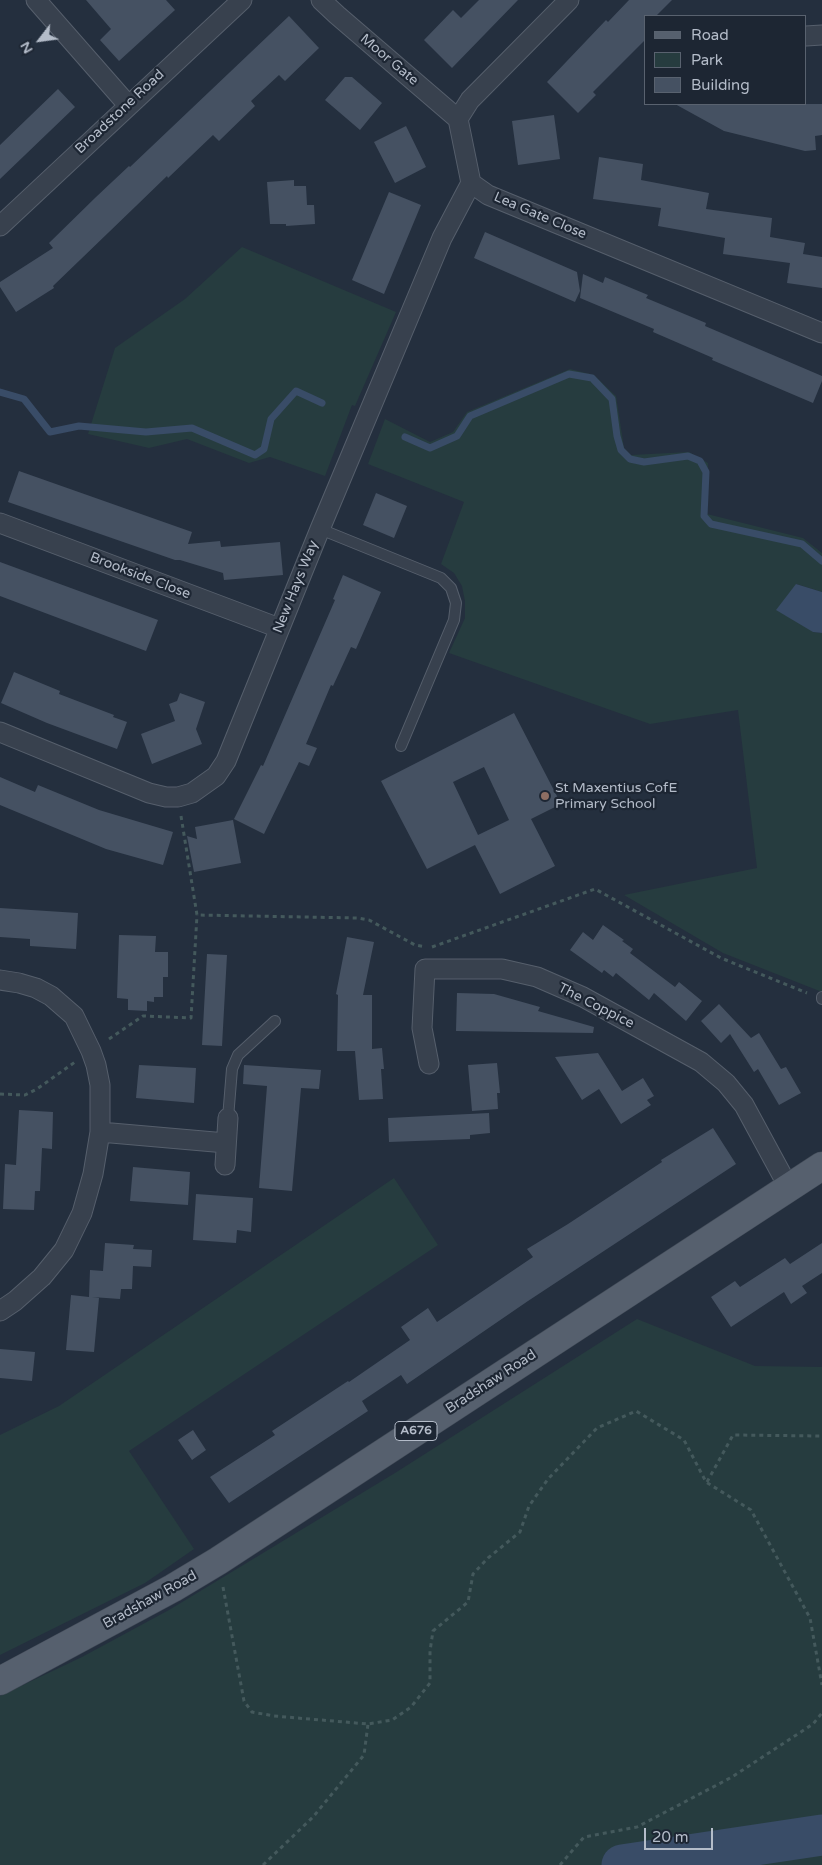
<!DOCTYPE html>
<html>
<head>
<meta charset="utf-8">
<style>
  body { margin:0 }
  #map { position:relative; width:822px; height:1865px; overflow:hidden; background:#242f3e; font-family:"Varela Round",sans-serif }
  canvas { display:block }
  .legend { position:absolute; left:644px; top:15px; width:162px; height:90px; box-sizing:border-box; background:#1d2633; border:1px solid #59626f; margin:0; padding:6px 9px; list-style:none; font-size:15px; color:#b4bcc9 }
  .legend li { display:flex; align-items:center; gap:10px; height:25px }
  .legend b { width:25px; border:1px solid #59626f }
  .north { position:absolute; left:15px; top:15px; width:50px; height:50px; -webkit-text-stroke:4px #1d2633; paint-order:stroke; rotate:240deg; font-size:14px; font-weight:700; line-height:20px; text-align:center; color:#b4bcc9 }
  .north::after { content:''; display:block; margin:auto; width:18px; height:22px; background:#b4bcc9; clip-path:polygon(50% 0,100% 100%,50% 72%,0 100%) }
  .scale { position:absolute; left:644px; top:1828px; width:69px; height:22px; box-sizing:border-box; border:2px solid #b4bcc9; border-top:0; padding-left:6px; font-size:15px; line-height:18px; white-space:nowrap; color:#b4bcc9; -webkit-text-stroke:4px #1d2633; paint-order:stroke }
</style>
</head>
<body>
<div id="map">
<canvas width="822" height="1865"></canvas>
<ul class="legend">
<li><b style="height:6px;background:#56606e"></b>Road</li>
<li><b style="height:14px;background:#263c3f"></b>Park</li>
<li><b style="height:14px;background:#455162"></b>Building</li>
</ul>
<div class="north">N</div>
<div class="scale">20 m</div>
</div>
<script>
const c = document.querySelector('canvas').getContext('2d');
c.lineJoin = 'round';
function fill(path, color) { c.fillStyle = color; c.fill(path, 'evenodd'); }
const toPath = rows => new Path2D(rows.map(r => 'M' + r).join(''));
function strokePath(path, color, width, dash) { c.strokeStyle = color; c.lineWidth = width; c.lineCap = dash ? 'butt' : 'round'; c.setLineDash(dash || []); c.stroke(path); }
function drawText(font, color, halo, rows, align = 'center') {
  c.font = font + ' "Varela Round",sans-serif'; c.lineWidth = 4.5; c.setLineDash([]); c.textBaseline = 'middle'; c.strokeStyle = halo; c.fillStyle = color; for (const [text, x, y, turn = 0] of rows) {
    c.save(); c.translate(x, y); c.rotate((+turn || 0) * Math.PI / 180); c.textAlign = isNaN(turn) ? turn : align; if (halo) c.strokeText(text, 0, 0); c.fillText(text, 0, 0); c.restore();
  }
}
const green = toPath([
  [242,247,396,312,355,406,352,405,325,476,270,457,249,463,187,439,149,448,88,434,115,348,185,299],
  [570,369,594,375,616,396,624,448,631,455,689,452,708,463,707,514,803,538,822,553,822,592,796,584,813,632,822,633,822,992,723,953,624,895,757,868,738,710,650,724,449,653,465,618,465,601,462,586,454,573,441,564,464,502,368,464,385,419,430,442,453,432,467,412],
  [394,1178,438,1245,129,1451,194,1549,145,1583,0,1655,0,1435,59,1406],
  [637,1319,755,1366,822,1367,822,1865,0,1865,0,1696,82,1657,169,1610,395,1473]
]);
const water = toPath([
  [796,584,822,592,822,633,813,632,776,610]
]);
const stream = toPath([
  [0,392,24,399,50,432,79,426,146,432,192,428,255,455,264,449,271,419,296,391,322,403],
  [405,437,430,448,457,436,470,416,569,374,592,378,612,399,617,436,621,450,630,459,644,462,688,456,700,461,706,472,704,516,711,524,802,544,822,561]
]);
const river = toPath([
  [622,1865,822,1835]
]);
const building = toPath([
  [86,0,166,0,175,10,119,61,100,40,111,29],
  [479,0,518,0,452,68,424,40,453,10,461,18],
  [629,0,672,0,656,16,646,16,646,39,593,92,596,95,578,113,547,82,606,20,608,22],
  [289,16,319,48,285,81,279,75,251,101,255,106,219,141,213,135,168,178,167,176,136,206,53,286,54,288,16,312,0,287,0,282,53,248,49,243,96,197,129,166,130,167],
  [345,77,352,77,382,103,360,130,325,100],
  [58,89,75,107,0,179,0,145],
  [675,104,822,104,822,135,815,136,816,150,805,151,724,131],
  [554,115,560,159,518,165,512,121],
  [406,126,426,167,395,183,374,142],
  [599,157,643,164,641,180,709,193,706,209,772,218,770,237,805,243,803,254,822,257,822,288,787,283,790,263,723,254,725,238,658,226,661,208,593,199],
  [294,180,294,186,306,186,307,205,314,205,315,224,286,226,286,224,270,224,267,182],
  [389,192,421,205,384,294,352,280],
  [485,232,577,272,580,291,575,302,474,258],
  [583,274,603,283,605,277,648,295,646,298,706,323,705,326,822,376,822,381,813,403,712,360,713,358,653,332,654,329,580,298],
  [19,471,192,532,188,544,220,541,221,547,280,542,283,575,224,580,223,573,180,560,175,560,8,502],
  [376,493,407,506,394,538,363,525],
  [0,562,158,620,146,651,0,596],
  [343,575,381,592,356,649,351,647,333,686,331,685,306,744,317,748,309,766,299,762,264,834,234,819,261,765,263,766,335,600,333,599],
  [14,672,60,691,59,694,114,715,113,717,127,722,117,749,47,723,1,703],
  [180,693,205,702,196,729,202,744,152,764,141,734,175,721,169,704,177,701],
  [514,713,561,804,531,819,555,866,500,894,475,845,427,869,381,781],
  [484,767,509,820,478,835,453,782],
  [0,777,35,792,38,785,99,810,173,832,163,865,106,849,0,805],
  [233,820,241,863,194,872,187,836,197,839,195,827],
  [0,908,78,913,76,949,30,946,30,939,0,937],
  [603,925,624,940,622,941,633,949,630,953,675,987,679,982,702,1001,686,1021,654,993,649,1000,616,973,613,977,604,970,602,973,570,950,583,932,593,940],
  [119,935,156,936,155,952,168,952,168,977,163,977,163,997,154,997,154,1002,147,1001,147,1011,128,1010,128,999,117,998],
  [347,937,374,942,363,995,372,995,372,1049,382,1048,384,1069,381,1069,383,1099,359,1100,355,1051,337,1051,338,995,336,994],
  [207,954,227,955,222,1046,202,1045],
  [457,993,494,994,540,1007,538,1011,594,1027,593,1033,456,1031],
  [719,1004,751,1038,759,1033,781,1069,786,1067,801,1093,779,1105,758,1069,754,1072,730,1034,721,1043,701,1021],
  [598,1053,622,1091,643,1078,654,1096,647,1100,651,1105,621,1124,599,1089,582,1100,555,1057],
  [497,1063,500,1093,497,1093,498,1109,472,1111,468,1065],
  [139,1065,196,1068,194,1103,136,1098],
  [244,1065,321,1070,319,1089,301,1088,292,1191,259,1188,267,1086,243,1084],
  [19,1110,53,1112,52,1149,42,1148,40,1191,35,1191,34,1210,3,1209,5,1164,16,1165],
  [489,1113,490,1133,470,1135,470,1139,389,1142,388,1118],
  [713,1128,736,1164,528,1301,407,1384,401,1375,362,1401,368,1411,229,1503,210,1477,275,1435,272,1431,348,1381,349,1382,410,1340,401,1327,428,1308,437,1322,533,1257,527,1249,568,1224,662,1162,661,1160],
  [133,1167,190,1172,188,1205,130,1201],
  [196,1194,253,1198,251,1232,237,1230,236,1243,193,1240],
  [105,1243,134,1245,133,1249,152,1250,151,1267,133,1266,132,1289,121,1289,120,1299,92,1297,99,1298,94,1352,66,1350,71,1295,89,1297,90,1270,103,1271],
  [822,1243,822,1273,802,1286,807,1293,791,1304,784,1292,731,1327,711,1297,735,1281,740,1287,785,1258,790,1264],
  [0,1349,35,1352,32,1381,0,1378],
  [193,1430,206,1450,192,1460,178,1440]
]);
const path = toPath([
  [181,816,197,915,358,918,369,920,415,945,426,947],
  [432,947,595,889,721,958,807,993],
  [109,1039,143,1016,191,1018,197,915],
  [0,1094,25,1095,37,1089,75,1062],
  [707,1482,733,1435,822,1436],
  [223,1587,244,1701,252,1712,274,1716,368,1724,392,1720,411,1707,430,1683,430,1651,433,1631,468,1602,473,1574,488,1558,520,1532,529,1506,548,1479,597,1428,636,1411,684,1440,706,1482,751,1510,810,1618,822,1685],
  [263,1865,313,1817,364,1755,368,1724],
  [560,1865,584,1837,637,1827,732,1777,813,1724,822,1713]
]);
const lane = toPath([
  [320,529,441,578,451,588,456,603,454,620,401,746],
  [822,997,822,999],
  [228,1118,232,1069,238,1055,275,1021]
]);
const street = toPath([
  [36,0,128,105],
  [321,0,337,15,458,119],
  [569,0,470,100,458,119,471,183,488,195,822,333],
  [806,36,822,35],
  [0,226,242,0],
  [0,523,279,628],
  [0,732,149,793,166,797,178,797,192,793,216,776,226,761,320,529,442,238,471,183],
  [0,980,19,983,36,988,51,996,74,1016,91,1051,96,1065,100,1085,100,1132,93,1174,82,1213,64,1250,42,1277,15,1301,0,1311],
  [429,1064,422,1028,425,969,502,969,537,977,583,997,701,1062,726,1083,744,1105,789,1188],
  [100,1132,226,1143],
  [225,1165,228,1118]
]);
const primary = toPath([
  [0,1681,173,1588,218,1561,822,1166]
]);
const markers = [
  [545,796,5,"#8d6e63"]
];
const shields = [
  [416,1431,42]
];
const shieldNames = [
  ["A676",416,1431]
];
const streetNames = [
  ["Moor Gate",389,60,40],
  ["Broadstone Road",120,112,-43],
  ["Lea Gate Close",540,216,23],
  ["Brookside Close",140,576,21],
  ["New Hays Way",296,587,-68],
  ["The Coppice",596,1006,27],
  ["Bradshaw Road",491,1382,-33],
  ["Bradshaw Road",150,1600,-29]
];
const poiNames = [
  ["St Maxentius CofE",555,788],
  ["Primary School",555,804]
];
fill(green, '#263c3f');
fill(water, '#394c67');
strokePath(stream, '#394c67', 7);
strokePath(river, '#394c67', 41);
fill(building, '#455162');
strokePath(lane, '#565f6c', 12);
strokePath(street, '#565f6c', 21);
strokePath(primary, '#414a57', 29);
strokePath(path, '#44595c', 3, [4, 4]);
strokePath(lane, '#38414e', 10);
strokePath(street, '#38414e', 19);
strokePath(primary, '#56606e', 28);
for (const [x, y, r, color] of markers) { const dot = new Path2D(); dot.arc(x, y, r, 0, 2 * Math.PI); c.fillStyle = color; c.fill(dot); strokePath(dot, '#1d2633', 2); }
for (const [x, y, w] of shields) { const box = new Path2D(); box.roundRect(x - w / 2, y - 9.5, w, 19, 4); c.fillStyle = '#1d2633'; c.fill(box); strokePath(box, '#b4bcc9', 1); }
drawText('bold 12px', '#b4bcc9', null, shieldNames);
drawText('14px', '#b4bcc9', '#1d2633', streetNames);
drawText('14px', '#b4bcc9', '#1d2633', poiNames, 'left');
</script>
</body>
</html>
